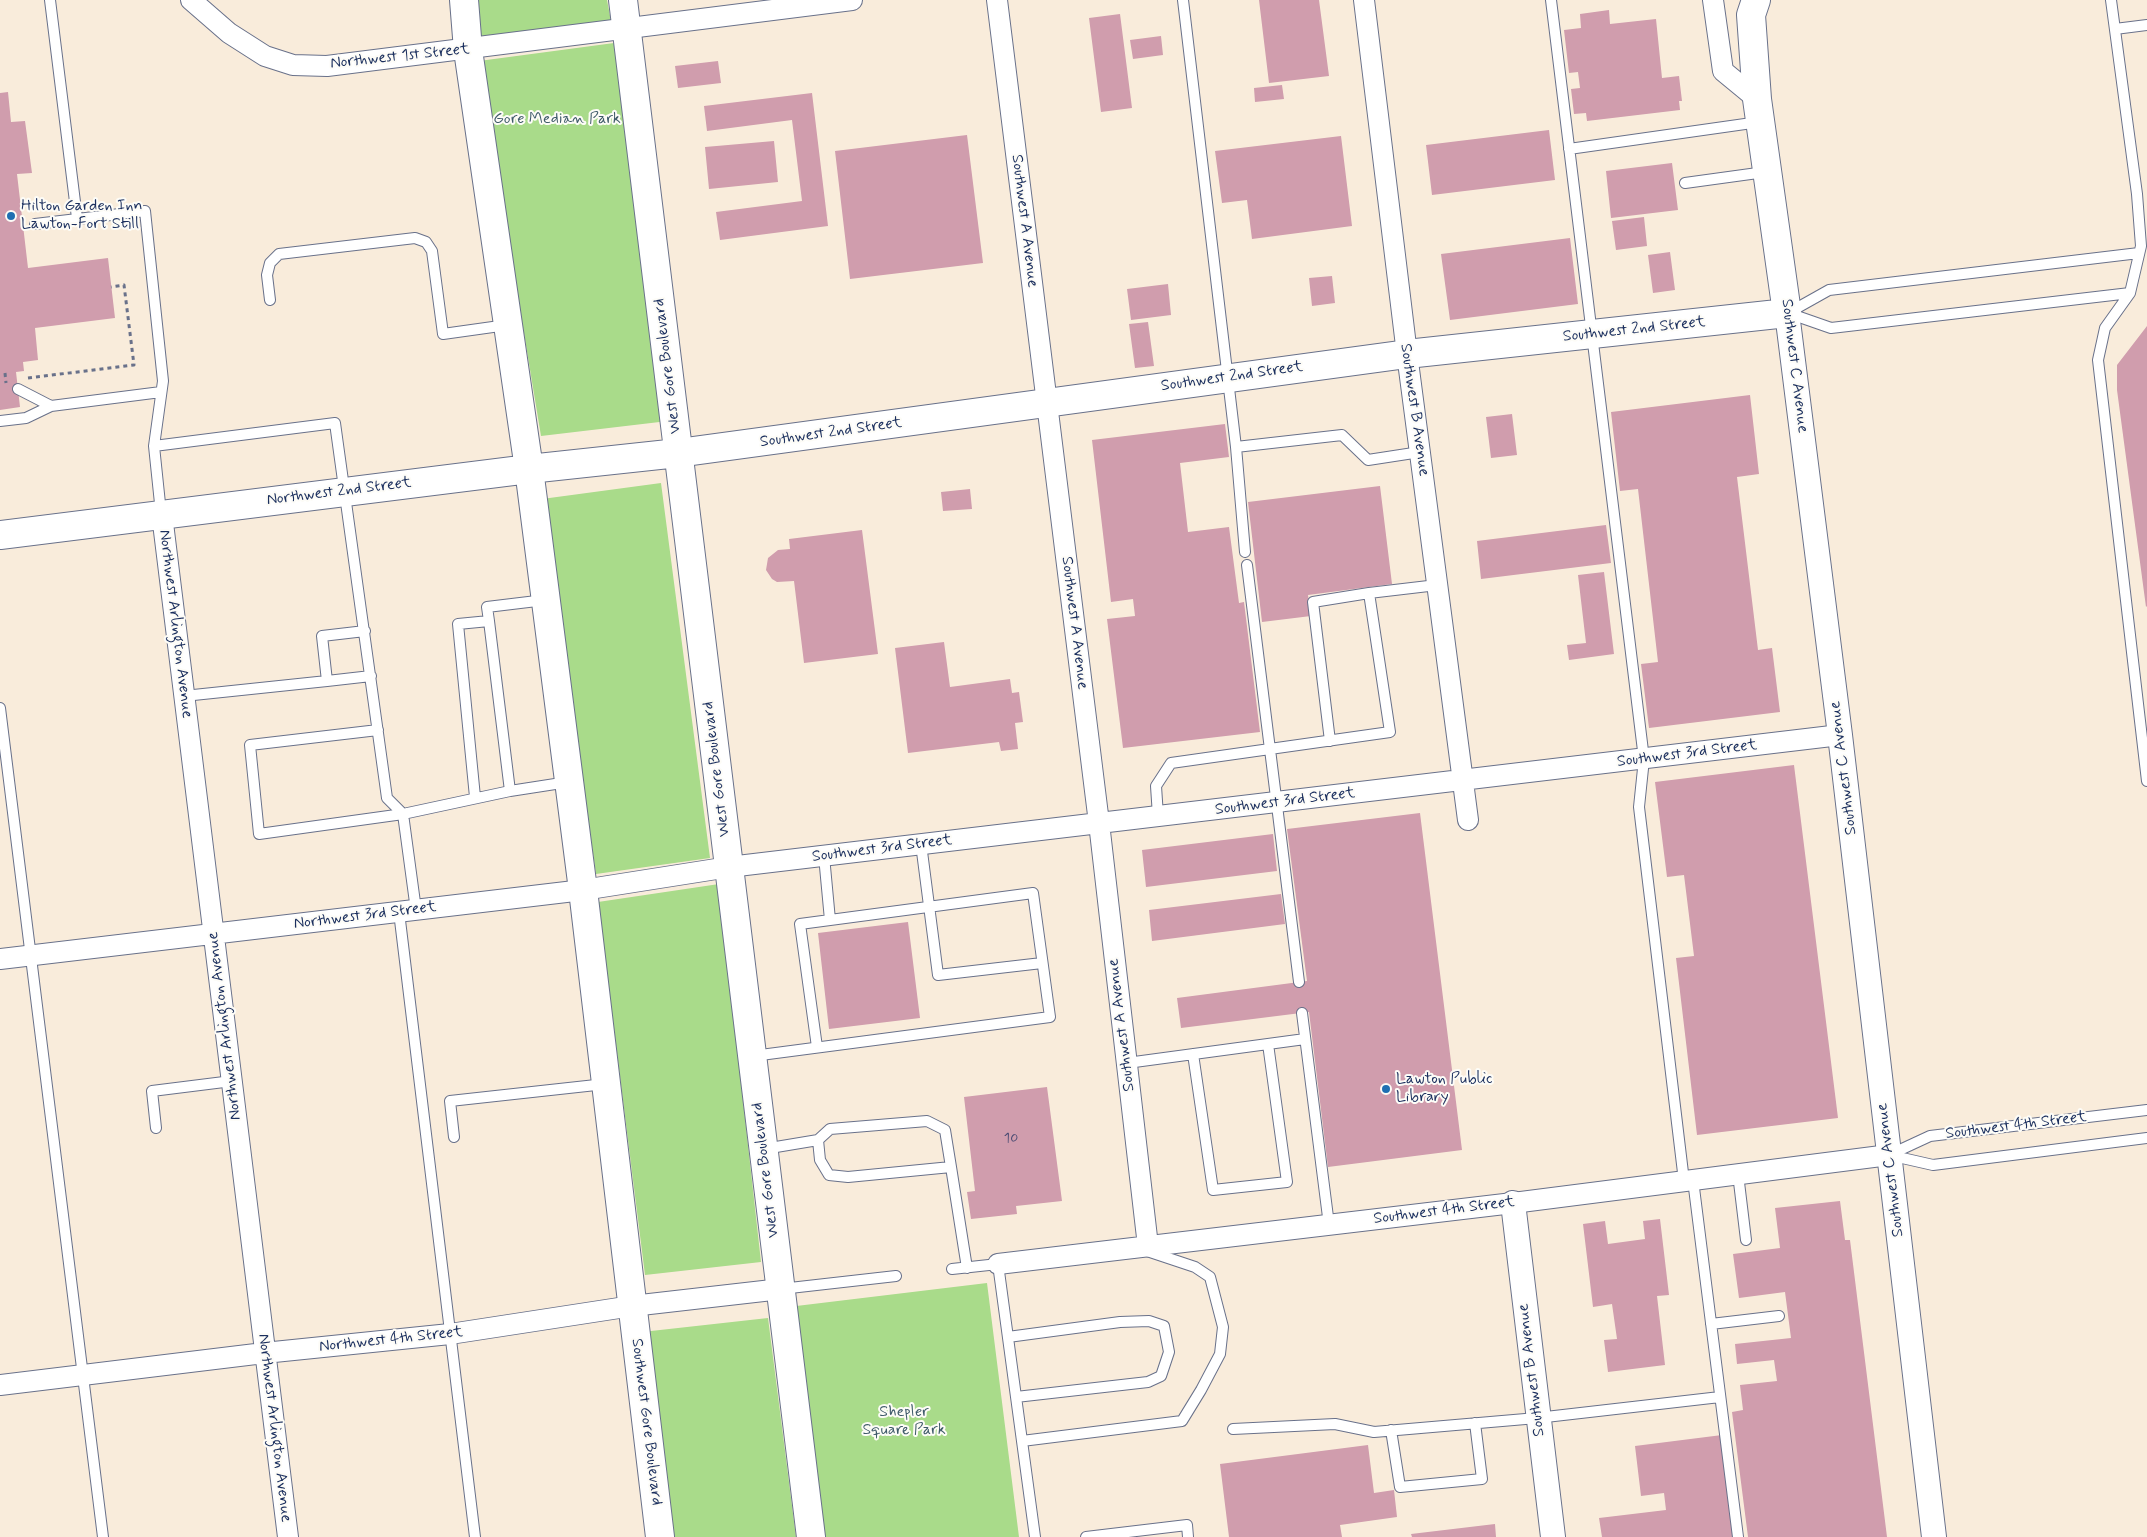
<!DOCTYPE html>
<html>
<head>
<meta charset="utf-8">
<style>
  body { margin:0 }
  canvas { display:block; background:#f9ecdb }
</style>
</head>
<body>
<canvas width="2147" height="1537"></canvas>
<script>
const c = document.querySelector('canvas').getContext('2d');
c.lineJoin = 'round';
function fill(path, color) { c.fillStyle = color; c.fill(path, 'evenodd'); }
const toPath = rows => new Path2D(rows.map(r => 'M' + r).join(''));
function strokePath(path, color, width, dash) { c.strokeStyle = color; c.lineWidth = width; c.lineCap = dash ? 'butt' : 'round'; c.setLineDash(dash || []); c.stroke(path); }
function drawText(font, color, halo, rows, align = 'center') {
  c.font = font + ' Mynerve,sans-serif'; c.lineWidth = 4; c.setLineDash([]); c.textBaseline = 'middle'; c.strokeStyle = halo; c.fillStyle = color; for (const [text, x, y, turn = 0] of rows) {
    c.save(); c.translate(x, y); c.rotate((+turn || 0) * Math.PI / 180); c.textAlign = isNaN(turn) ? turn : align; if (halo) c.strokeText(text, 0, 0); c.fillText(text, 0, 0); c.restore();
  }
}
const green = toPath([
  [476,0,607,0,611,21,481,36],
  [614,43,668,421,541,436,479,61],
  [661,483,710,858,596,874,542,499],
  [719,884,761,1262,645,1275,598,902],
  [987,1283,1019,1537,817,1537,788,1307],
  [768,1318,796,1537,669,1537,642,1332]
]);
const building = toPath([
  [1259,0,1319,0,1329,76,1269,83],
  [1609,10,1610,24,1656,19,1662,78,1679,76,1682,101,1679,101,1680,110,1587,121,1586,113,1574,114,1571,89,1580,88,1578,72,1569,73,1564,30,1581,28,1580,14],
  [1120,14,1132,108,1101,112,1089,18],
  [1161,36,1163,55,1133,59,1130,40],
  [718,61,721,83,678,88,675,66],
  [1282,85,1284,99,1255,102,1254,88],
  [8,92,11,122,25,121,32,173,17,174,28,268,108,258,115,318,35,328,38,360,23,362,24,371,16,372,20,407,0,410,0,93],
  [812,93,828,226,720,240,716,212,802,201,792,120,707,131,704,106],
  [1549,130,1555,180,1432,195,1426,145],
  [967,135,983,263,850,279,835,151],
  [1341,136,1352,226,1252,239,1247,200,1222,203,1215,151],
  [774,141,778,182,709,189,705,147],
  [1672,163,1678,210,1611,218,1606,171],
  [1644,217,1647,246,1616,250,1612,221],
  [1570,238,1578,304,1450,320,1441,254],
  [1670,252,1675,290,1653,293,1648,255],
  [1332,276,1335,303,1312,306,1309,278],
  [1168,284,1171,315,1131,320,1127,289],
  [1148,322,1154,366,1135,368,1129,324],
  [2147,326,2147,606,2146,607,2117,390,2117,365],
  [1750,395,1759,474,1737,477,1758,650,1772,648,1780,712,1649,728,1641,664,1658,662,1638,489,1620,491,1611,412],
  [1512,414,1517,455,1491,458,1486,417],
  [1225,424,1229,457,1180,463,1188,532,1229,527,1239,603,1244,602,1260,732,1123,748,1107,619,1135,616,1133,599,1111,602,1092,440],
  [1380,486,1392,584,1308,595,1311,616,1262,622,1248,502],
  [970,489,972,509,943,511,941,492],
  [1606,525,1611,563,1481,579,1477,541],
  [862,530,878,654,804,663,794,581,777,582,772,579,766,570,768,558,778,550,790,549,789,539],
  [1604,572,1614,654,1569,660,1567,645,1586,643,1578,575],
  [944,642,950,687,1010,679,1012,693,1019,692,1023,722,1015,723,1018,749,1001,751,999,742,908,753,895,648],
  [1794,765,1838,1118,1697,1135,1676,958,1694,956,1684,875,1667,877,1655,782],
  [1420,813,1462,1150,1328,1167,1309,1012,1181,1028,1177,998,1307,981,1287,829],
  [1273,834,1277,871,1146,887,1142,850],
  [1281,894,1285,924,1152,941,1149,910],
  [908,922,920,1018,829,1029,818,933],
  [1047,1087,1062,1201,1016,1206,1017,1214,971,1219,967,1192,975,1191,964,1097],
  [1840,1201,1845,1240,1850,1240,1887,1537,1748,1537,1732,1412,1743,1410,1740,1385,1777,1381,1774,1360,1737,1364,1735,1344,1791,1338,1785,1292,1739,1298,1733,1254,1780,1248,1775,1208],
  [1660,1219,1669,1295,1657,1296,1665,1365,1608,1372,1604,1340,1617,1339,1612,1304,1593,1307,1583,1224,1605,1221,1608,1244,1645,1239,1643,1221],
  [1722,1435,1735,1537,1602,1537,1599,1518,1666,1510,1664,1493,1641,1496,1635,1446],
  [1368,1445,1374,1493,1394,1490,1397,1517,1340,1525,1342,1537,1229,1537,1220,1464],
  [1495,1524,1496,1537,1412,1537,1411,1534]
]);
const path = toPath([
  [5,373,6,383],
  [28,378,134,365,124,285,111,287]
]);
const service = toPath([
  [50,0,77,218],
  [1183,0,1236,447,1245,552],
  [1551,0,1644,759,1639,807,1684,1181],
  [2111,0,2137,194,2141,246,2130,293,2105,328,2098,360,2147,781],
  [2115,29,2147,25],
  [1569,149,1759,122],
  [1685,183,1765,172],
  [35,224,145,211,163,381,154,446,161,513],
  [270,300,267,275,270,263,279,254,415,238,426,242,432,251,443,334,507,325],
  [1788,313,1829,290,2139,253],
  [1788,313,1831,328,2130,293],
  [18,389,51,406],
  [0,421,26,418,51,406,161,392],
  [154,446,335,423,387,798,403,814,416,910],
  [1236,447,1342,435,1368,460,1420,452],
  [1247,565,1299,982],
  [489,621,487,607,545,600],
  [327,681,371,676],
  [184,696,327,681,322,636,365,631],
  [0,708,103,1537],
  [378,730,250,745,259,834,403,814,510,791,568,782],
  [1330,741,1313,602,1369,593],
  [475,797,458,624,489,621,510,791],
  [1158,816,1156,786,1171,763,1390,732,1369,593,1437,585],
  [921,844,938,975,1042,963],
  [824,856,830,920],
  [399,912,475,1537],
  [1302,1013,1329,1225],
  [1193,1054,1213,1190,1287,1182,1268,1044],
  [753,1056,1050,1017,1033,893,800,924,817,1047],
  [1127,1063,1305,1039],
  [156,1128,152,1091,232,1081],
  [454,1137,450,1101,605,1084],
  [764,1149,818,1140],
  [1889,1155,1930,1136,2147,1110],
  [1889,1155,1933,1165,2147,1138],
  [951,1167,848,1177,829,1175,820,1160,818,1140,830,1129,927,1121,945,1130,951,1167,967,1268],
  [1738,1174,1746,1240],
  [1693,1180,1738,1537],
  [952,1269,998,1264,1035,1537],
  [781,1289,896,1276],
  [1711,1324,1779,1316],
  [1008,1337,1120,1322,1149,1321,1164,1326,1169,1352,1161,1376,1148,1382,1016,1397],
  [1233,1429,1335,1424,1374,1432,1537,1418,1720,1397],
  [1391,1430,1400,1487,1482,1479,1475,1423],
  [1022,1441,1182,1421,1201,1390,1220,1354,1223,1327,1210,1277,1195,1267,1147,1251],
  [1086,1537,1187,1525,1188,1537]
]);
const minor = toPath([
  [191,0,229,33,265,56,293,65,327,66,852,0],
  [997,0,1099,823,1148,1246],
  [1364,0,1407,354,1468,820],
  [1713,0,1723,71,1757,99],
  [162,515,288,1537],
  [0,959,583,890,729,867,1840,735],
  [998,1264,1513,1203,1889,1155],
  [0,1385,264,1353,450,1334,632,1306,781,1289]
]);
const tertiary = toPath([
  [1787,313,1840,735,1934,1537],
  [1513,1203,1553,1537]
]);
const secondary = toPath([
  [678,453,1407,354,1787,313,1757,99,1751,15,1756,0]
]);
const primary = toPath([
  [464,0,468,50,529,469,583,890,660,1537],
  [623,0,811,1537],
  [0,535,529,469,678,453]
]);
const markers = [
  [11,216,5,"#1f6fb2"],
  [1386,1089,5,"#1f6fb2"]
];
const numberNames = [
  ["10",1011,1139]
];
const streetNames = [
  ["Northwest 1st Street",400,57,-6],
  ["Southwest A Avenue",1024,221,83],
  ["Southwest 2nd Street",1634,330,-6],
  ["West Gore Boulevard",668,366,-97],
  ["Southwest C Avenue",1794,366,83],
  ["Southwest 2nd Street",1232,377,-8],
  ["Southwest B Avenue",1414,410,82],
  ["Southwest 2nd Street",831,433,-8],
  ["Northwest 2nd Street",339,492,-7],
  ["Southwest A Avenue",1074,623,83],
  ["Northwest Arlington Avenue",175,624,83],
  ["Southwest 3rd Street",1687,754,-7],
  ["Southwest C Avenue",1844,768,-97],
  ["West Gore Boulevard",717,769,-97],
  ["Southwest 3rd Street",1285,802,-7],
  ["Southwest 3rd Street",882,849,-7],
  ["Northwest 3rd Street",365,916,-7],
  ["Southwest A Avenue",1122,1025,-97],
  ["Northwest Arlington Avenue",225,1026,-97],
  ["Southwest 4th Street",2016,1126,-7],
  ["West Gore Boulevard",766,1170,-97],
  ["Southwest C Avenue",1891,1170,-97],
  ["Southwest 4th Street",1444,1211,-7],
  ["Northwest 4th Street",391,1340,-6],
  ["Southwest B Avenue",1532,1370,-97],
  ["Southwest Gore Boulevard",646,1422,83],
  ["Northwest Arlington Avenue",274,1428,83]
];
const parkNames = [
  ["Gore Median Park",557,120],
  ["Shepler",904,1413],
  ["Square Park",904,1431]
];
const poiNames = [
  ["Hilton Garden Inn",21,207],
  ["Lawton-Fort Still",21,225],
  ["Lawton Public",1396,1080],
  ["Library",1396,1098]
];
fill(green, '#a9db8a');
fill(building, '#d09dad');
strokePath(service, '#69718a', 12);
strokePath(minor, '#69718a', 22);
strokePath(tertiary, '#69718a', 26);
strokePath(secondary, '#69718a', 30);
strokePath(primary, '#69718a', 30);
strokePath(path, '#69718a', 3, [4, 4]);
strokePath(service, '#fff', 10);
strokePath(minor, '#fff', 20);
strokePath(tertiary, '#fff', 24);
strokePath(secondary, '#fff', 28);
strokePath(primary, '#fff', 28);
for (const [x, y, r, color] of markers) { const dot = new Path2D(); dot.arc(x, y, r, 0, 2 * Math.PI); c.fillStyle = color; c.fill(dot); strokePath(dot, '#fdfcf7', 2); }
drawText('14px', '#484a72', null, numberNames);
drawText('16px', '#1b2f5e', '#fdfcf7', streetNames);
drawText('16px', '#3e5a69', '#fdfcf7', parkNames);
drawText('16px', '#1b2f5e', '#fdfcf7', poiNames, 'left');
</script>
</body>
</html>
